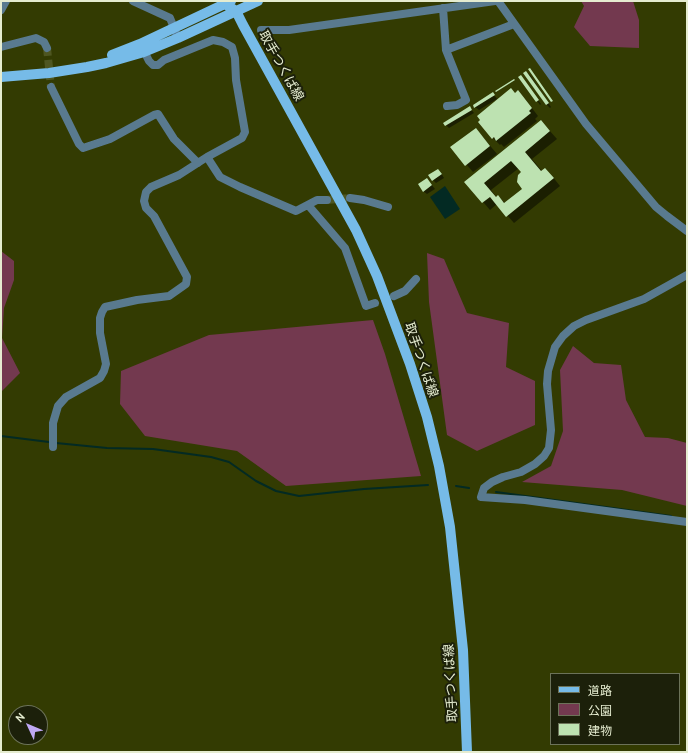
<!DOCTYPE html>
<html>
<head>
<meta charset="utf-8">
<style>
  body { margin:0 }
  #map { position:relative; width:688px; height:753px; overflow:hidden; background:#333b02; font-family:Cabin,"Noto Sans JP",sans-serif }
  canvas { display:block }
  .frame { position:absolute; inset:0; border:2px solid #e5ecd0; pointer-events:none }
  .legend { position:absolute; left:550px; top:673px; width:130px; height:72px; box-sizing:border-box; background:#1c200a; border:1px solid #6c7259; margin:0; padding:5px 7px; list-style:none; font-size:12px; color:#e5ecd0 }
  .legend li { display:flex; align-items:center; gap:8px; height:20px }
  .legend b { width:20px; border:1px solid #6c7259 }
  .north { position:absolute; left:8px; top:705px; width:40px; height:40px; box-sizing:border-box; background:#1c200a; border:1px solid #6c7259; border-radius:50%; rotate:314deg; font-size:11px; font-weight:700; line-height:16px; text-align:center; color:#e5ecd0 }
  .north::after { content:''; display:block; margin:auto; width:14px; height:18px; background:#bfa8f4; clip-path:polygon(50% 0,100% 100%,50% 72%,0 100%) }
</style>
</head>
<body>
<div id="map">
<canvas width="688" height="753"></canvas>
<div class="frame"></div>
<ul class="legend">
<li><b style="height:5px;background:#76bbe8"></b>道路</li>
<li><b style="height:11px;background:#73394f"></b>公園</li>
<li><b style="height:11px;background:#bde2b1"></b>建物</li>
</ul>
<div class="north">N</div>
</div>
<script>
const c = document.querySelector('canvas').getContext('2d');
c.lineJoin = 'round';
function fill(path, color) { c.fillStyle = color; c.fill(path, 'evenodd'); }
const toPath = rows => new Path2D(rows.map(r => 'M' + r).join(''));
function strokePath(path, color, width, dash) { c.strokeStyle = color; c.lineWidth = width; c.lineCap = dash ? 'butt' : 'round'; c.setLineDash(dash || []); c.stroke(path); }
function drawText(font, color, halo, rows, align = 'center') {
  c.font = font + ' Cabin,"Noto Sans JP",sans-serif'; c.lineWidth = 4; c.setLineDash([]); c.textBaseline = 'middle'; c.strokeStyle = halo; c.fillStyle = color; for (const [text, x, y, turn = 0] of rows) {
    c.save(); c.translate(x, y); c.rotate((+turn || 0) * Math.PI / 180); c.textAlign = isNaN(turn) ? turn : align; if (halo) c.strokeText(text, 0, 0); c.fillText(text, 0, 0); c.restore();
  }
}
const green = toPath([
  [581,1,633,1,639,20,639,48,590,46,574,27,584,6],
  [1,251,14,261,14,280,4,308,2,338,20,373,1,392],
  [427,253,444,259,467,313,509,323,506,367,535,381,535,425,477,451,447,435,429,302],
  [373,320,385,354,421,476,286,486,237,451,145,436,120,404,121,371,209,335],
  [573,346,594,363,621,365,626,400,645,437,668,438,687,443,687,506,622,490,522,482,551,466,563,431,560,370]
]);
const water = toPath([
  [445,186,460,209,445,219,430,197]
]);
const shadow = toPath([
  [526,72,530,75,551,107,550,108,547,105,525,73],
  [521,76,541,104,540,105,520,77],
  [493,94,498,100,515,94,525,99,538,116,535,119,537,121,504,147,501,144,500,145,493,138,497,99,479,110,475,107],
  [470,108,474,113,449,128,446,125],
  [541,121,557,139,532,159,542,171,552,176,560,186,514,223,497,204,490,210,466,182],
  [519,168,522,172,523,189,505,203,498,196,497,198,491,190],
  [476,129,497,154,473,172,452,148],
  [441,173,444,178,436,183,433,180],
  [427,179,435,189,427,194,423,191]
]);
const stream = toPath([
  [1,436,49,442],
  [56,443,107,448,153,449,211,457,229,462,256,481,276,491,299,496,364,489,428,485],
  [456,486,469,488],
  [496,492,671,516]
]);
const building = toPath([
  [530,68,553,101,551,102,528,69],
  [526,71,549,103,546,105,523,73],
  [521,75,539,100,536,102,518,77],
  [514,79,515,80,496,92,495,91],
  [511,88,515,93,518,90,532,108,529,111,531,113,496,141,494,137,492,139,478,122,480,120,477,116],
  [493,92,495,95,474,108,473,105],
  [470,106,472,110,445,126,443,123],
  [541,120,550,131,525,152,541,171,545,168,554,178,506,217,490,197,482,203,464,182],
  [511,161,521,172,518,175,517,182,522,189,504,203,498,195,496,197,484,183],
  [476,128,490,146,465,166,450,147],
  [438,169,442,174,432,181,428,175],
  [427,178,432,185,423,192,418,184]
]);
const minorTunnel = toPath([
  [47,48,51,87],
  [327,200,350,198]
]);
const minor = toPath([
  [133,1,170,18,176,33],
  [498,1,586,124,656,207,667,216,687,231],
  [443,8,446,50,466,100,457,105,447,106],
  [1,10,6,1],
  [261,30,289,30,495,1],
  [1,47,36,38,44,42,47,48],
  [446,50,514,24],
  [51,87,79,144,83,148,110,139,154,115,158,114,174,139,198,163],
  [207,157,220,177,240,187,296,211,317,200,327,200],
  [350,198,364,200,388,207],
  [308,205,345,248,366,306,375,303],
  [687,275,644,299,586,320,574,326,563,336,555,347,548,371,547,384,551,430,549,448,544,456,535,464,521,472,503,477,492,482,484,488,481,497,525,500,687,522],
  [394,296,405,291,416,279],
  [53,447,53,423,58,406,66,397,100,378,104,371,106,364,100,333,100,318,102,312,105,307,137,300,169,296,186,284,187,277,154,216,146,208,144,201,146,192,151,187,179,175,207,157,242,138,245,132,236,80,235,58,232,47,223,42,213,40,164,60,158,65,153,65,149,61,142,47]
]);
const major = toPath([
  [223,1,225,4,236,11,243,25,356,230,377,276,410,364,427,417,439,466,450,527,463,650,467,752],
  [112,55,140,44,231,1],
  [1,77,49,73,87,67,106,63,144,52,178,38,258,1]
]);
const streetNames = [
  ["取手つくば線",281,66,61],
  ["取手つくば線",421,360,71],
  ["取手つくば線",451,683,-93]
];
fill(green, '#73394f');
fill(water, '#032a23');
fill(shadow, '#0007');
strokePath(stream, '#032a23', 2);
fill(building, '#bde2b1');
strokePath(minorTunnel, '#4e5621', 8, [8, 4]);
strokePath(minor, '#597a8f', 8);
strokePath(major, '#76bbe8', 10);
drawText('13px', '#e5ecd0', '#1c200a', streetNames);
</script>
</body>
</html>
